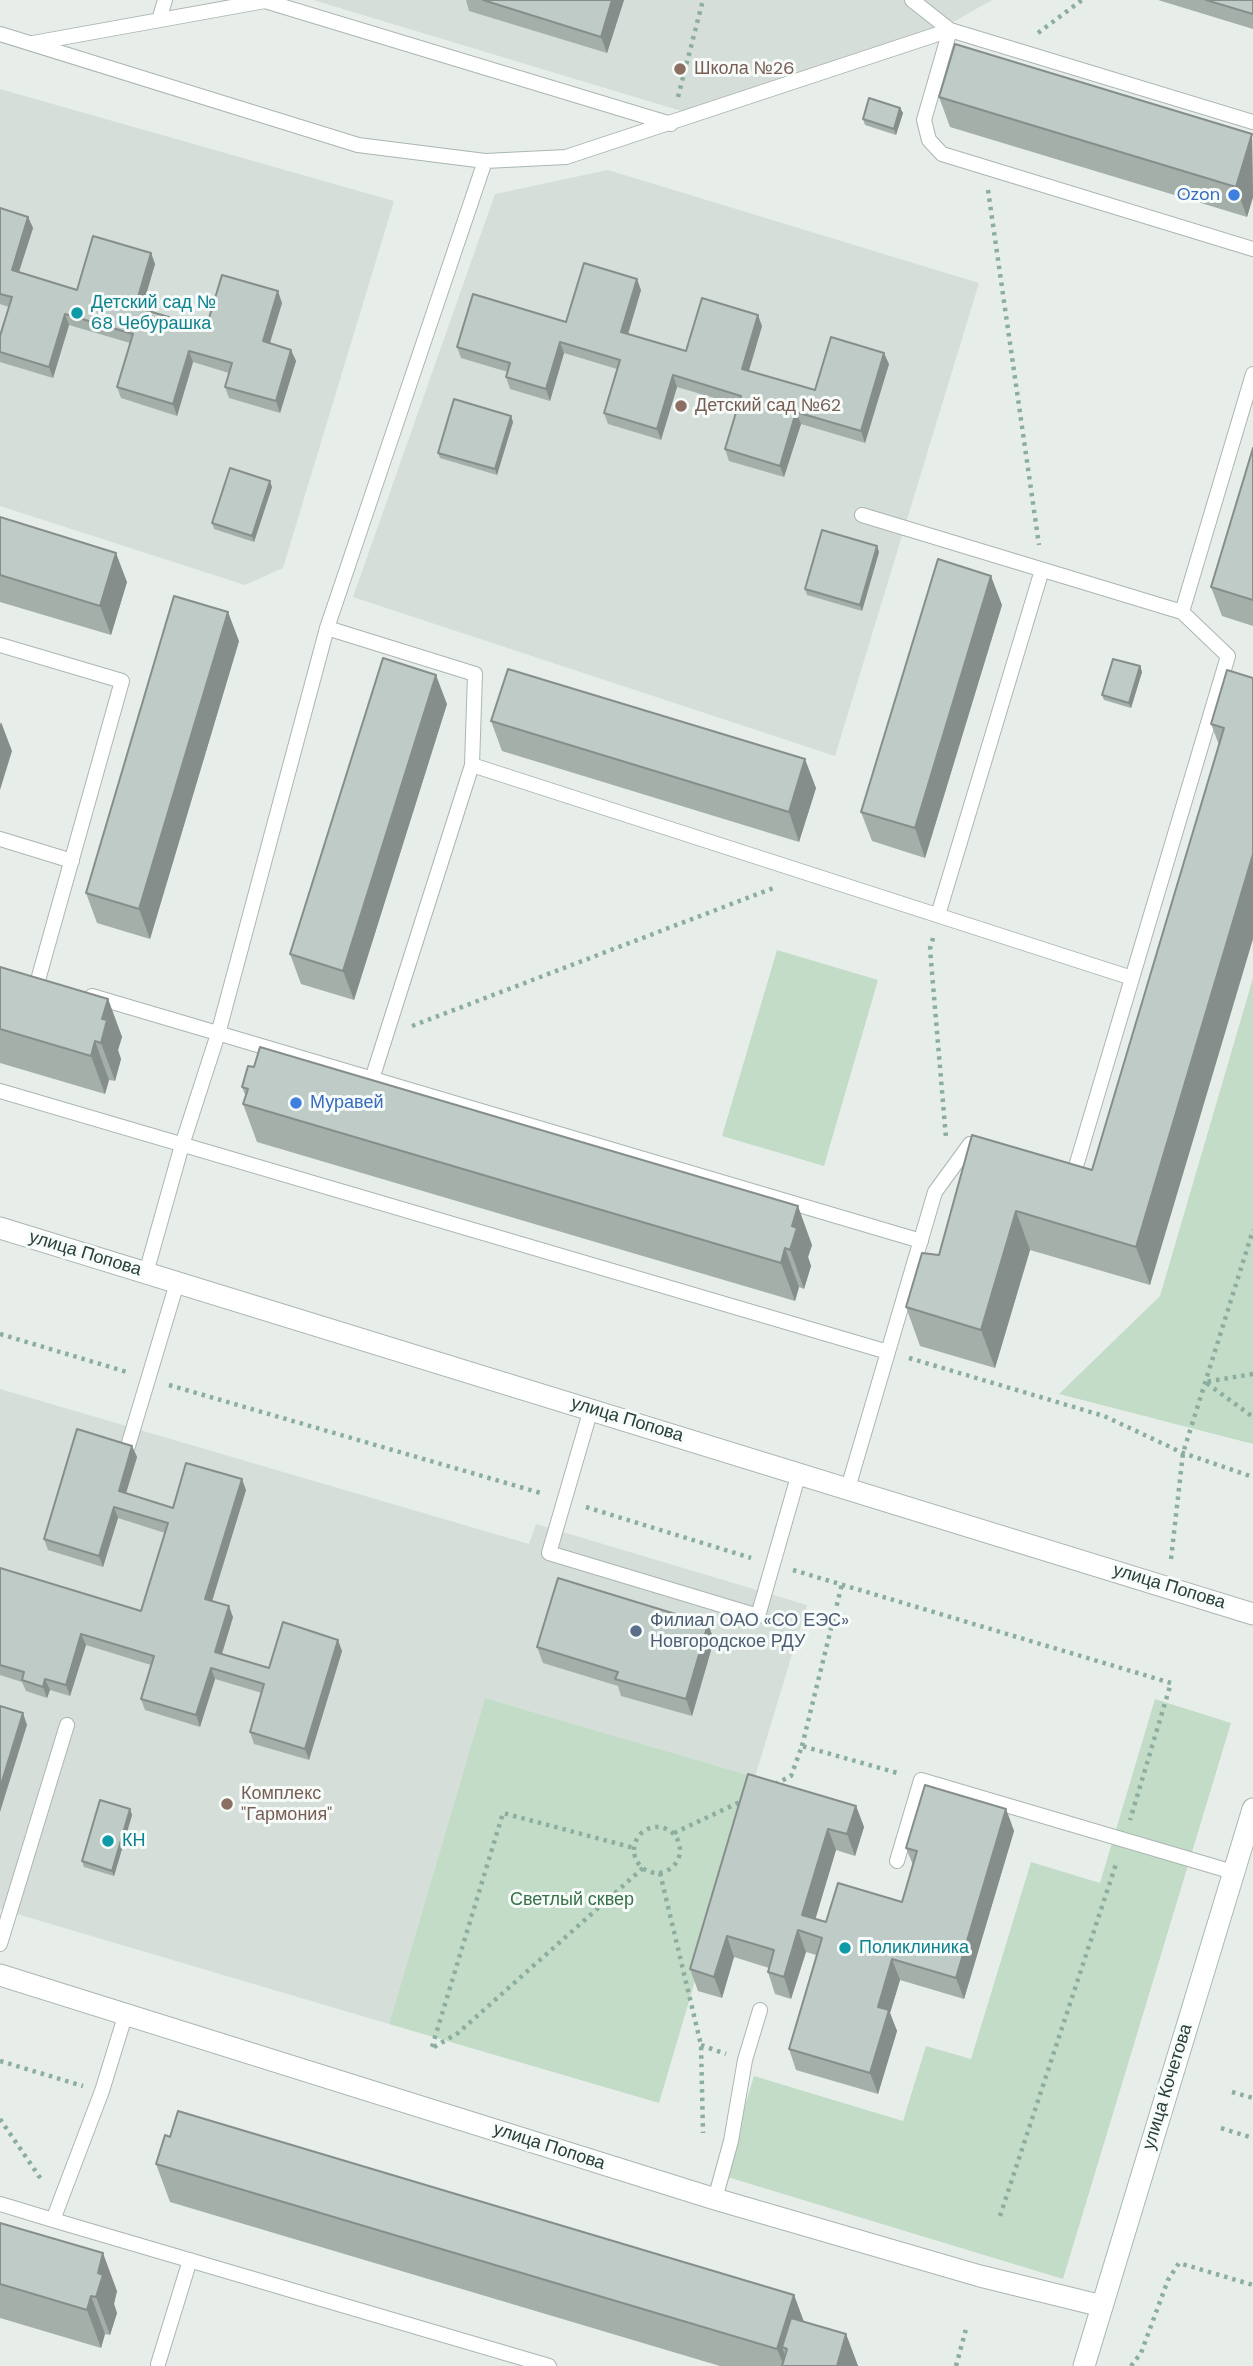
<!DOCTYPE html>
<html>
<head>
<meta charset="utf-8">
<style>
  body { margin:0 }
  canvas { display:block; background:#e7eeea }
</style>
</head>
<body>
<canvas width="1253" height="2366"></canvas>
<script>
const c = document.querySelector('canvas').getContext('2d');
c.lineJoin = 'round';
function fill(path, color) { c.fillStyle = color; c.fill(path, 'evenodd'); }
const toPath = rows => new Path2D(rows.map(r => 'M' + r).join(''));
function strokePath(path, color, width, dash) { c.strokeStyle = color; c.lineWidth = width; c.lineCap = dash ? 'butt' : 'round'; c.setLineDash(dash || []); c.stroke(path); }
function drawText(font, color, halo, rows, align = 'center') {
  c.font = font + ' "DM Sans",sans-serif'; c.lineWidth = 6; c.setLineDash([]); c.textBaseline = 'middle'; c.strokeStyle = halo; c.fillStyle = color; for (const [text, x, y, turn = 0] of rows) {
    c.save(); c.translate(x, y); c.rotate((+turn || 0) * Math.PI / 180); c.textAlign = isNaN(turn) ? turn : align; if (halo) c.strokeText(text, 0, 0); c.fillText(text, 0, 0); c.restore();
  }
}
const built = toPath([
  [313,0,992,0,948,25,688,113],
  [0,89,394,201,283,568,245,585,0,506],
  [608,170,979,283,835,756,353,597,495,194],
  [0,1389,529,1544,536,1524,807,1605,755,1777,485,1698,389,2024,0,1909]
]);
const green = toPath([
  [777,950,878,980,824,1166,722,1136],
  [1253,978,1253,1444,1059,1394,1160,1296],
  [485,1698,755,1777,659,2103,389,2024],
  [1155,1699,1231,1723,1063,2279,724,2176,754,2076,903,2121,926,2046,971,2059,1031,1862,1100,1883]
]);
const path = toPath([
  [1038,33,1082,0],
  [678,97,703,0],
  [988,190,1039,545],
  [933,938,930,949,946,1138],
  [412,1026,776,887],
  [0,1334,127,1372],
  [909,1358,1104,1416,1183,1453,1253,1477],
  [1253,1374,1205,1382,1253,1417],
  [169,1385,544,1494],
  [586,1507,751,1558],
  [1171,1559,1183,1453,1253,1230],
  [793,1570,1171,1683,1130,1820],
  [802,1746,842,1584],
  [775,1784,791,1776,802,1746,901,1774],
  '634 1850a23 23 0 1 1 46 0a23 23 0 1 1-46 0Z',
  [674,1833,746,1799],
  [660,1873,701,2045,703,2133],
  [701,2045,726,2054],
  [432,2047,503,1813,634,1848],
  [434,2047,458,2033,643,1868],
  [0,2061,83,2086],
  [1232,2092,1253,2098],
  [0,2119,43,2182],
  [1221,2128,1253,2138],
  [1000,2216,1117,1861],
  [956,2366,966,2329],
  [1131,2366,1141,2353,1168,2280,1179,2263,1253,2285]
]);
const service = toPath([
  [912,0,950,30,1253,122],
  [159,20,165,0],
  [950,30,924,120,929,140,942,154,1253,249],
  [0,34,358,145,485,161,566,157,950,30],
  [33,43,265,1,671,124],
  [862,515,1182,612],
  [327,628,475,674,472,765],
  [0,645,122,681,38,980],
  [0,839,72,861],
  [938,915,1042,570],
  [92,996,921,1241],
  [372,1079,472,765,1132,978],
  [0,1091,888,1352],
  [1063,1170,1074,1173,1228,656,1182,612,1253,374],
  [146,1273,182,1145,218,1034,327,628,485,161],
  [591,1409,549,1553,758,1616,799,1473],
  [128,1446,177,1283],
  [848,1488,935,1192,970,1144,986,1149],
  [897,1861,921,1780,1233,1872],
  [0,1944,67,1725],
  [126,2013,102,2091,53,2220,549,2366],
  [715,2199,731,2141,745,2060,760,2010],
  [0,2204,53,2220],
  [158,2364,190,2260]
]);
const tertiary = toPath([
  [0,1228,1253,1614],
  [0,1975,715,2199,980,2276,1102,2306]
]);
const secondary = toPath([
  [1084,2366,1253,1809]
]);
const wall = toPath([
  [466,0,624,0,607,53,469,11],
  [1158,0,1253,0,1253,29],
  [939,97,1252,134,1253,197,1247,217,950,127],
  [900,108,903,113,896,135,865,125,863,119],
  [0,208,28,217,33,228,19,272,77,290,151,253,155,264,142,309,206,328,282,303,270,343,291,350,296,361,280,413,229,398,225,387,229,373,193,362,177,416,121,398,117,387,130,343,69,325,53,378,0,362,0,336,9,307,0,304],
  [641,290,628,334,686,351,762,326,749,371,815,390,889,364,865,443,801,424,784,477,729,461,725,449,738,405,677,387,661,440,608,424,604,413,617,369,564,353,550,401,510,389,506,377,508,372,461,358,457,347,566,322],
  [511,416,513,422,497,475,440,458,438,453],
  [1253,448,1253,626,1222,616,1211,587],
  [272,487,254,542,214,529,212,523],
  [0,517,127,582,111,635,0,602],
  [877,546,879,552,862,611,807,595,805,589],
  [1002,605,925,858,872,841,861,812],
  [239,641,150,939,97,923,86,893],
  [1140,666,1142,672,1131,708,1104,700,1102,695],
  [1253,678,1150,1285,1030,1250,995,1368,920,1346,906,1307,939,1255,1092,1170,1219,745,1211,724],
  [447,704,354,1000,301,984,290,954],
  [491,721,816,788,799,842,502,751],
  [0,967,108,999,122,1037,118,1050,121,1059,115,1081,109,1080,105,1094,0,1063],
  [242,1087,812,1245,808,1257,811,1266,804,1289,799,1287,795,1301,257,1142,243,1104,246,1097],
  [132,1446,137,1457,126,1493,173,1508,246,1490,212,1601,233,1617,222,1654,269,1668,342,1651,309,1760,254,1744,250,1732,262,1693,215,1679,200,1727,145,1710,141,1699,151,1665,86,1645,70,1696,50,1690,47,1698,26,1691,22,1682,0,1675,0,1568,141,1611,165,1533,118,1518,103,1567,48,1550,44,1539],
  [708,1624,714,1640,692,1716,621,1696,618,1686,543,1663,537,1647],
  [748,1774,856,1806,864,1827,855,1856,836,1850,815,1919,826,1922,902,1902,913,1865,906,1848,1006,1809,1014,1831,964,1999,900,1980,890,2013,897,2031,878,2094,796,2070,789,2049,816,1955,806,1952,791,1999,775,1994,768,1972,769,1968,734,1957,722,1998,698,1991,690,1969],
  [130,1809,132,1815,114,1876,84,1867,82,1861],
  [156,2164,794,2295,804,2322,846,2334,858,2366,720,2366,170,2202],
  [0,2223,117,2291,114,2304,117,2313,110,2335,105,2334,101,2348,0,2318]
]);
const shadedWall = toPath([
  [612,0,624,0,607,53,601,37],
  [900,108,903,113,896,135,894,129],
  [1252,134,1253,197,1247,217,1236,187],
  [28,217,33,228,16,281,12,270],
  [151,253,155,264,139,318,135,307],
  [637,279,641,290,625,344,621,332],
  [278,291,282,303,267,352,263,341],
  [65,314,69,325,53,378,49,367],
  [758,315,762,326,746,380,742,369],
  [560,342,564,353,550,401,546,389],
  [291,350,296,361,280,413,276,401],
  [189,351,193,362,177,416,173,404],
  [884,353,889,364,865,443,861,431],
  [673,375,677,387,661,440,657,429],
  [796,412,801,424,784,477,780,466],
  [511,416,513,422,497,475,495,469],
  [270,481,272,487,254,542,252,536],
  [877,546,879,552,862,611,860,605],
  [116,553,127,582,111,635,100,606],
  [991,576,1002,605,925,858,915,828],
  [228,612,239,641,150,939,139,909],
  [1140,666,1142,672,1131,708,1129,703],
  [436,675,447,704,354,1000,343,971],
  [1,722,12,751,0,790,0,725],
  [805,759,816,788,799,842,789,812],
  [1253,854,1253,939,1150,1285,1136,1247],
  [108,999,122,1037,118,1050,121,1059,115,1081,101,1043,102,1019],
  [95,1041,109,1080,105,1094,91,1056],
  [798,1206,812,1245,808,1257,811,1266,804,1289,790,1250,792,1226],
  [1016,1211,1030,1250,995,1368,981,1330],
  [785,1248,799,1287,795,1301,781,1263],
  [132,1446,137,1457,123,1503,119,1491],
  [242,1479,246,1490,209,1611,205,1599],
  [114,1507,118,1518,103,1567,99,1556],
  [229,1606,233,1617,219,1663,215,1652],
  [708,1624,714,1640,692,1716,686,1699],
  [81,1634,86,1645,70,1696,66,1685],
  [338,1640,342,1651,309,1760,305,1749],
  [211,1668,215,1679,200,1727,196,1715],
  [45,1679,50,1690,47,1698,43,1687],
  [23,1713,27,1725,0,1812,0,1788],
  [856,1806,864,1827,855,1856,847,1834],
  [130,1809,132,1815,114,1876,112,1871],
  [1006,1809,1014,1831,964,1999,956,1978],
  [828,1829,836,1850,811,1934,802,1915],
  [798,1930,806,1952,791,1999,784,1977],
  [727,1936,734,1957,722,1998,714,1977],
  [892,1959,900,1980,890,2013,897,2031,878,2094,870,2073,878,2007],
  [103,2253,117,2291,114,2304,117,2313,110,2335,96,2297,98,2273],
  [794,2295,808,2333,787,2349,782,2347,789,2366,784,2366,777,2349],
  [91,2296,105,2334,101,2348,87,2310],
  [846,2334,858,2366,837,2366]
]);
const building = toPath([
  [483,0,612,0,601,37,483,0],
  [1206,0,1253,0,1253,14,1206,0],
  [955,44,1252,134,1236,187,939,97,955,44],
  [869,98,900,108,894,129,863,119,869,98],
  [0,208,28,217,12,270,77,290,93,236,151,253,135,307,206,328,222,275,278,291,263,341,291,350,276,401,225,387,232,363,189,351,173,404,117,387,133,334,65,314,49,367,0,352,0,336,12,297,0,294,0,208],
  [584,263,637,279,621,332,686,351,702,298,758,315,742,369,815,390,831,337,884,353,861,431,796,412,780,466,725,449,741,396,673,375,657,429,604,413,620,360,560,342,546,389,506,377,510,363,457,347,473,294,566,322,584,263],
  [454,399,511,416,495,469,438,453,454,399],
  [1253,448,1253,600,1211,587,1253,448],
  [230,468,270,481,252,536,212,523,230,468],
  [0,517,116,553,100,606,0,575,0,517],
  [822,530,877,546,860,605,805,589,822,530],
  [938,559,991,576,915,828,861,812,938,559],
  [174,596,228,612,139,909,86,893,174,596],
  [383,658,436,675,343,971,290,954,383,658],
  [1113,659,1140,666,1129,703,1102,695,1113,659],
  [508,669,805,759,789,812,491,721,508,669],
  [1227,670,1253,678,1253,854,1136,1247,1016,1211,981,1330,906,1307,922,1253,939,1255,972,1135,1092,1170,1224,728,1211,724,1227,670],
  [0,967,108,999,102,1019,107,1020,101,1043,95,1041,91,1056,0,1029,0,967],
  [260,1047,798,1206,792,1226,797,1228,790,1250,785,1248,781,1263,243,1104,248,1089,242,1087,248,1066,254,1067,260,1047],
  [77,1429,132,1446,119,1491,173,1508,186,1463,242,1479,205,1599,229,1606,215,1652,269,1668,283,1622,338,1640,305,1749,250,1732,264,1684,211,1668,196,1715,141,1699,154,1656,81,1634,66,1685,45,1679,43,1687,22,1680,24,1672,0,1665,0,1568,141,1611,168,1523,114,1507,99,1556,44,1539,77,1429],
  [558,1578,708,1624,686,1699,615,1679,618,1672,537,1647,558,1578],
  [0,1706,23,1713,0,1788,0,1706],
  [748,1774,856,1806,847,1834,828,1829,802,1915,826,1922,838,1883,902,1902,917,1851,906,1848,925,1785,1006,1809,956,1978,892,1959,878,2007,889,2010,870,2073,789,2049,822,1938,798,1930,784,1977,768,1972,774,1950,727,1936,714,1977,690,1969,748,1774],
  [100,1800,130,1809,112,1871,82,1861,100,1800],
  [178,2111,794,2295,777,2349,156,2164,165,2135,170,2137,178,2111],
  [0,2223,103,2253,98,2273,103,2275,96,2297,91,2296,87,2310,0,2284,0,2223],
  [791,2318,846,2334,837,2366,782,2366,787,2349,782,2347,791,2318]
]);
const markers = [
  [680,69,7,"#8d6e63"],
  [1234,195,7,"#3f7fe0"],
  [77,313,7,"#0f9aa8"],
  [681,406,7,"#8d6e63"],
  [296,1103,7,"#3f7fe0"],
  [636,1631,7,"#5c6f8a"],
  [227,1804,7,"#8d6e63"],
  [108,1841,7,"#0f9aa8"],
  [845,1948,7,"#0f9aa8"]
];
const educationNames = [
  ["Школа №26",694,69],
  ["Детский сад №62",695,406],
  ["Комплекс",241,1794],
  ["\"Гармония\"",241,1815]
];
const shopNames = [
  ["Ozon",1220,195],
  ["Муравей",310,1103,"left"]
];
const cultureNames = [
  ["Детский сад №",91,303],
  ["68 Чебурашка",91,324],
  ["КН",122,1841],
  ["Поликлиника",859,1948]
];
const streetNames = [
  ["улица Попова",85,1254,17],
  ["улица Попова",627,1420,17],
  ["улица Попова",1169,1587,17],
  ["улица Кочетова",1168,2087,-73],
  ["улица Попова",549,2147,18]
];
const serviceNames = [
  ["Филиал ОАО «СО ЕЭС»",650,1621],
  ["Новгородское РДУ",650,1642]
];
const parkNames = [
  ["Светлый сквер",572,1900]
];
fill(built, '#d5ded9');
fill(green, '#c3dcc7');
strokePath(service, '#aab6b0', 16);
strokePath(tertiary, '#aab6b0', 23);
strokePath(secondary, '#a6b8b1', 23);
strokePath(path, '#8baea0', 4.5, [3.5, 5]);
strokePath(service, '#fff', 14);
strokePath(tertiary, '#fff', 21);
strokePath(secondary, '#fff', 21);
fill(wall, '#a4afaa');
fill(shadedWall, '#868e8b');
fill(building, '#bfcbc6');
strokePath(building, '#868e8b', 2);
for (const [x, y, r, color] of markers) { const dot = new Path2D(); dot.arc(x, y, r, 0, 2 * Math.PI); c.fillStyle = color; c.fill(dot); strokePath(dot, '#f7fbf9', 2.5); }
drawText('18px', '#785e54', '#f7fbf9', educationNames, 'left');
drawText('18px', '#366cbe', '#f7fbf9', shopNames, 'right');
drawText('18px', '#0d838f', '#f7fbf9', cultureNames, 'left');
drawText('18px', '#273f36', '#f7fbf9', streetNames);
drawText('18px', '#4e5e75', '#f7fbf9', serviceNames, 'left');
drawText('18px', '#367147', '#f7fbf9', parkNames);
</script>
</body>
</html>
